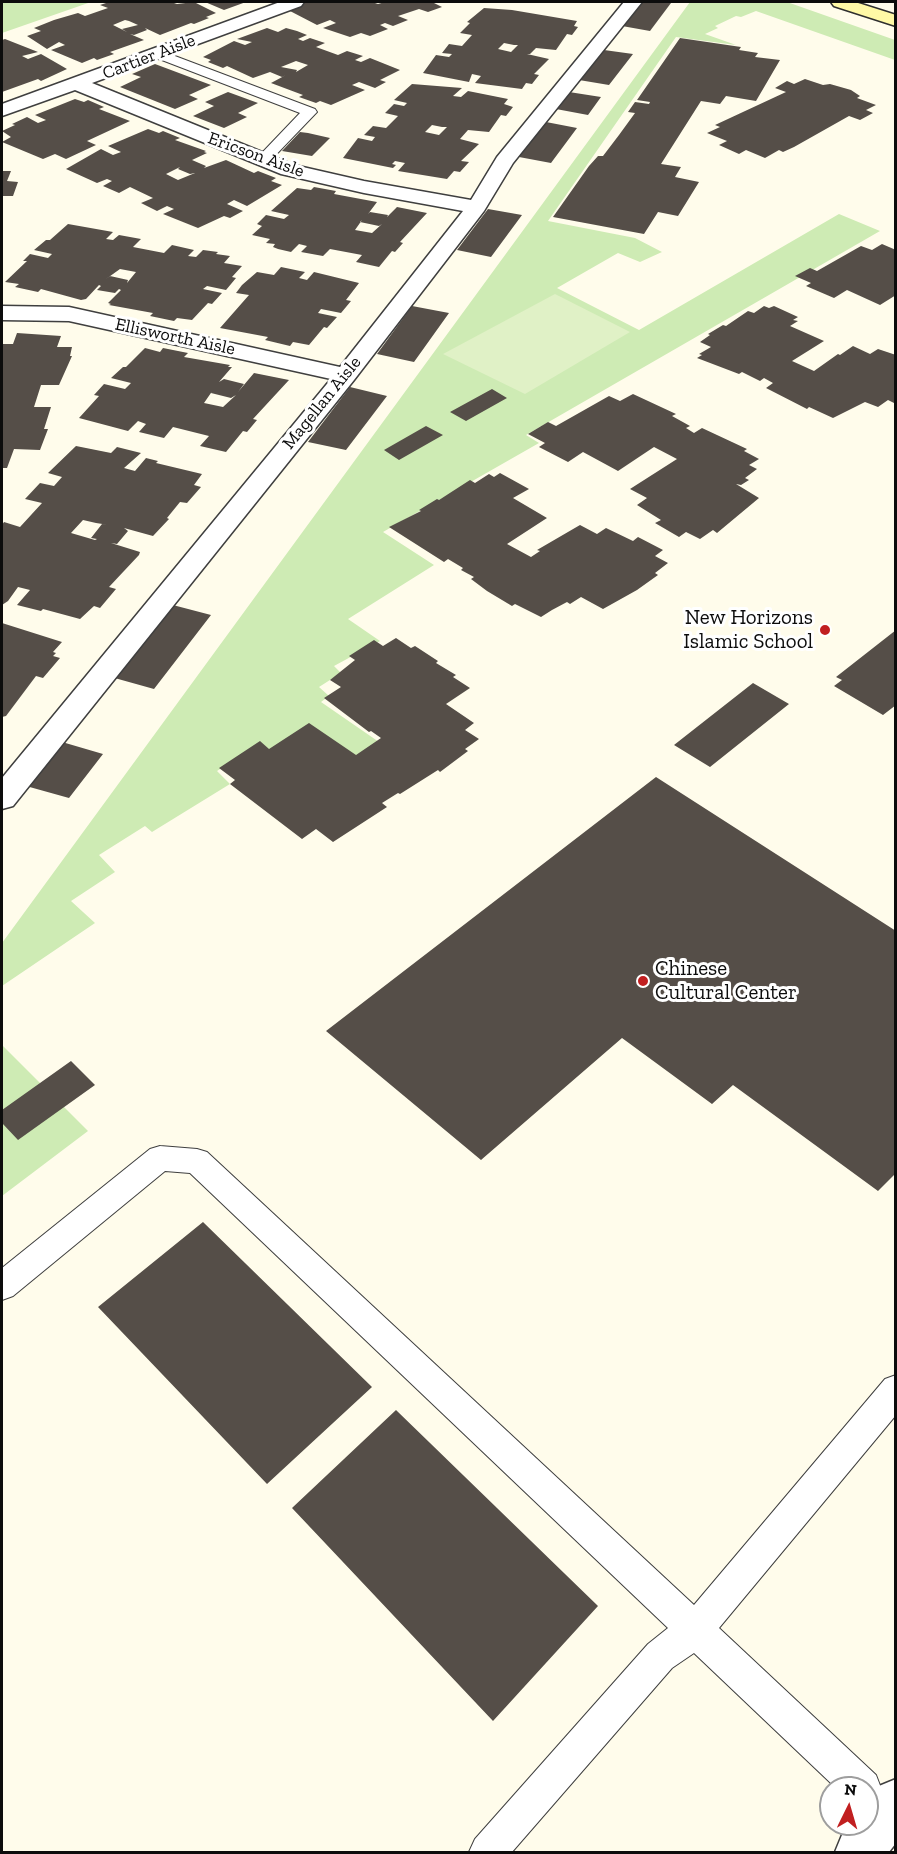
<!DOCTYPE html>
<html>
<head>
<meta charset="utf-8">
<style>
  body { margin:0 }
  #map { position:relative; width:897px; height:1854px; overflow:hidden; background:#fffceb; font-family:"Zilla Slab",serif }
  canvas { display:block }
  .frame { position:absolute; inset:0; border:3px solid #0c0c0c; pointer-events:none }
  .north { position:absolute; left:819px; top:1776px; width:60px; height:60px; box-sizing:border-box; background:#fff; border:2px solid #9e9e9e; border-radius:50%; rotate:5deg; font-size:16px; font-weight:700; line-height:24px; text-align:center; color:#0c0c0c }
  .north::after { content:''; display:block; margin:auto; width:21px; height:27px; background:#c11f20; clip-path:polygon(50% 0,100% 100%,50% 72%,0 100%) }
</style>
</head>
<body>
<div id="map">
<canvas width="897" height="1854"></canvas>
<div class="frame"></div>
<div class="north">N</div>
</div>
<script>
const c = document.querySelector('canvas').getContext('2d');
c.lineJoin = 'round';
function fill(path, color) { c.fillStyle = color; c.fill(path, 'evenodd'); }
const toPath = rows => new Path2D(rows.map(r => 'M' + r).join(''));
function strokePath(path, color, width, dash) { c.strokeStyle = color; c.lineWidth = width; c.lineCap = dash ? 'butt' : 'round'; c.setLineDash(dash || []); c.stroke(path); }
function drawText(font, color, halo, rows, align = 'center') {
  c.font = font + ' "Zilla Slab",serif'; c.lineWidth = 6; c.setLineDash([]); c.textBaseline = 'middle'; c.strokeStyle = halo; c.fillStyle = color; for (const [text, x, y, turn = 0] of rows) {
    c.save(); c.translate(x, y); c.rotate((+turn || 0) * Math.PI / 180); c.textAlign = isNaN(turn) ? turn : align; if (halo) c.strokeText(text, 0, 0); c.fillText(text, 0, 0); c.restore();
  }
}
const green = toPath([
  [2,2,91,2,2,33],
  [690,2,787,2,895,40,895,60,756,11,741,17,736,16,715,26,718,28,705,34,736,45,676,37,548,221,635,238,662,252,640,262,618,253,557,288,639,330,839,214,880,231,526,435,539,443,383,532,434,565,348,619,380,641,334,666,341,673,319,687,329,696,321,702,379,742,354,760,267,753,257,745,217,771,230,784,152,832,145,826,99,855,115,872,71,901,95,923,2,986,2,943],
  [2,1045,88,1131,2,1196]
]);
const pitch = toPath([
  [555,294,630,332,525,394,443,354]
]);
const building = toPath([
  [109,2,171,2,177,4,194,2,216,13,206,17,209,18,194,24,191,23,160,35,145,28,147,30,134,35,130,34,144,40,110,52,114,54,97,60,94,58,82,63,51,50,65,45,59,42,47,49,27,36,41,31,34,28,54,20,78,13,85,16,108,8,100,5],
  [125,20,129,21,138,25,122,29,127,32,113,25],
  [205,2,246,2,224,10],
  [307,2,372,2,378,4,385,2,438,2,434,3,442,7,428,12,419,9,398,16,408,20,393,26,385,23,380,25,388,29,370,36,361,33,350,37,323,28,336,23,330,20,317,25,290,11,299,7,295,6],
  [641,2,671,3,650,31,622,26],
  [484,8,512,10,577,21,574,26,578,27,572,35,567,34,556,50,536,48,530,54,527,54,549,59,534,74,539,75,532,84,526,83,522,89,475,83,481,76,472,74,469,82,423,73,436,55,449,57,452,54,442,53,449,44,462,46,472,35,460,33,470,23,467,22],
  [504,43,514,45,518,45,511,52,498,49],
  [267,28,278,32,286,28,297,31,307,35,298,39,303,41,310,38,325,43,316,47,338,55,347,51,363,56,355,60,361,62,370,58,400,70,380,80,386,82,375,88,359,82,352,85,365,90,331,105,320,101,316,103,299,97,303,95,271,83,286,75,282,77,270,72,253,78,227,66,223,68,208,62,211,60,203,57,234,41,245,45,252,42,237,39],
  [296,61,308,65,296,72,297,70,281,67],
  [680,38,741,47,739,50,758,53,755,57,780,60,756,101,726,96,720,104,701,101,661,164,681,167,675,177,699,182,678,216,658,212,644,234,553,217,589,166,598,156,603,156,619,135,635,113,628,112,635,102,649,104,650,102,637,100],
  [5,39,38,52,22,56,28,59,41,54,67,69,41,81,38,79,2,92,2,40],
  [604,50,633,54,609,85,579,80],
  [155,64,211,85,189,95,198,99,175,109,120,87,141,77,132,74],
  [805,79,823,85,830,84,851,90,860,96,857,98,876,105,866,110,873,113,860,120,849,116,794,147,783,152,779,150,765,158,746,150,739,154,719,145,727,141,707,133,720,127,715,125,786,92,775,88,787,81,794,84],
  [412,84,462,88,453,96,461,97,468,91,508,99,504,104,513,107,506,116,501,115,489,132,468,130,460,139,479,144,461,161,469,162,460,172,454,171,447,179,398,171,405,163,395,161,392,164,396,165,393,168,343,158,358,138,372,141,375,137,364,135,373,126,386,128,398,116,385,113,394,104,404,106,407,103,394,100],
  [432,125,442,127,447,127,439,135,425,132],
  [228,92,258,103,238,113,247,117,224,128,193,116,214,106,205,102],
  [569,92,601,97,588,115,556,109],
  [75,99,84,102,88,100,104,107,99,109,130,121,87,141,96,145,66,159,55,154,43,159,2,142,11,137,2,131,15,125,12,124,27,117,38,123,46,120,35,115],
  [546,122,577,128,551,163,519,157],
  [148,129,159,133,163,131,180,138,175,140,206,151,204,152,207,153,192,160,206,166,204,168,226,160,254,173,258,171,276,178,271,181,282,185,247,206,234,200,227,204,243,211,230,218,224,216,198,228,163,214,174,209,167,206,157,211,141,203,153,198,130,187,119,193,103,186,112,181,107,179,97,183,66,169,101,149,113,155,121,152,108,146],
  [180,167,178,169,190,174,195,173,178,180,166,174],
  [300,132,308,133,330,138,312,156,282,151],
  [2,171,11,171,7,181,18,182,13,196,2,196],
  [314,187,336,191,334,194,377,202,368,214,370,212,388,215,387,217,397,207,427,213,400,242,403,243,395,252,392,251,379,267,356,262,362,255,330,249,323,256,301,252,307,246,299,244,291,252,278,249,273,247,275,244,266,243,270,239,252,235,262,226,257,224,266,215,284,219,289,215,271,211,297,188,311,190],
  [362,220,360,222,379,226,382,224,372,233,355,230],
  [488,209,522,215,491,257,457,250],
  [68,224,113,232,106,239,113,240,119,235,141,239,133,247,164,253,172,245,194,250,188,256,196,257,203,250,218,252,216,254,230,256,224,263,242,266,232,277,236,278,226,290,207,286,203,289,222,293,212,304,208,303,192,320,177,318,174,321,150,316,153,313,109,305,111,304,108,303,121,290,119,289,115,293,97,290,101,286,99,285,86,299,81,300,41,289,38,292,15,287,19,284,5,282,27,261,23,261,30,254,48,258,52,254,34,250,46,240,50,240],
  [120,269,136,272,127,283,128,280,110,276,106,279],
  [882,244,896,250,896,295,880,305,847,290,834,298,806,286,811,283,795,276,810,268,817,271,861,246,872,250],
  [281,267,305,272,299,278,307,280,314,272,359,283,346,300,351,301,341,313,321,309,318,313,337,317,327,328,324,327,309,345,293,342,290,346,265,340,268,337,220,328,249,295,236,293,242,285,257,272,274,275],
  [412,306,449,313,414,362,377,354],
  [764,306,769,308,774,306,798,317,793,320,798,321,790,326,824,341,792,361,814,371,838,354,840,355,853,346,870,354,878,349,896,355,896,404,888,400,878,407,865,402,833,418,809,407,807,409,766,388,773,383,764,378,760,381,742,372,739,374,697,358,702,355,699,354,711,347,700,342,710,335,708,334,723,325,726,326,748,311,754,313],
  [17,333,61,336,57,347,72,347,70,356,72,356,59,385,41,385,34,407,51,407,44,429,48,429,40,450,14,449,7,468,2,468,2,344,13,344],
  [145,348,160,352,163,348,188,353,184,357,230,365,228,367,232,367,219,382,224,379,244,384,238,392,254,373,289,380,253,419,257,420,247,432,243,431,226,452,200,446,209,436,173,427,164,438,139,432,146,424,138,421,128,431,79,418,99,396,94,395,104,384,125,389,131,383,111,378,123,367,126,367],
  [213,390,211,393,231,398,236,395,223,407,204,403],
  [350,387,387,396,346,450,308,442],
  [492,389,507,398,466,421,450,412],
  [633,394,676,414,672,416,690,426,686,428,694,433,702,428,747,449,744,451,759,459,749,465,757,469,745,478,749,480,741,485,736,484,759,498,717,533,713,530,700,539,686,532,679,537,655,523,661,520,637,505,647,498,630,489,677,459,654,447,618,471,583,452,568,462,539,447,545,443,528,434,548,422,556,426,609,396,620,401],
  [426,426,443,435,399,460,384,450],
  [76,446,111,453,117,447,141,453,124,468,135,471,146,458,158,461,156,463,202,474,194,485,201,487,187,503,180,502,167,518,169,519,153,536,124,528,128,531,117,544,111,543,140,552,139,555,109,587,116,589,100,608,94,606,80,619,43,609,41,611,17,605,30,590,18,587,8,601,2,605,2,525,4,522,20,527,42,503,25,499,40,483,54,486,62,477,48,473],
  [83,520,96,523,109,525,102,524,91,538,97,539,95,540,71,533],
  [500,473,529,489,513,498,547,518,507,544,531,557,540,551,537,550,580,525,597,534,606,528,633,541,638,537,663,550,655,556,668,563,655,573,658,575,637,590,603,609,581,597,570,604,567,602,552,610,541,617,515,604,512,606,487,591,471,579,474,577,461,570,463,568,448,559,444,562,389,527,421,511,419,510,437,499,439,500,470,480,475,483,489,474,494,477],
  [169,604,211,615,154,689,111,677],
  [2,623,62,642,53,652,56,653,53,656,60,658,43,678,36,676,6,716,2,717],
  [896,630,896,705,883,715,834,686,842,680,836,677],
  [396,638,411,648,415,646,438,661,436,663,456,675,453,677,470,688,446,704,474,723,465,730,479,739,465,749,468,751,440,772,438,770,400,794,398,793,382,803,387,807,333,842,316,829,302,839,230,784,235,780,219,768,260,741,269,749,309,723,356,755,381,738,371,731,369,732,324,698,341,687,330,680,355,660,349,656,374,640,383,646],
  [753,683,789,704,710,767,674,745],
  [62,742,103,754,69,798,26,786],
  [656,777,896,931,896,1173,878,1191,733,1085,712,1104,622,1038,481,1160,326,1031],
  [71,1061,95,1085,18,1140,2,1123,2,1110],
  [203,1222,372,1387,267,1484,98,1307],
  [396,1410,598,1606,493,1721,292,1508]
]);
const service = toPath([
  [159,50,315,109,317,112,268,163,258,163,255,160,258,157,300,113,154,57,152,54,154,51,159,50],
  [160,1146,197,1149,207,1152,694,1605,885,1379,896,1375,896,1415,719,1628,876,1775,881,1788,876,1801,867,1805,867,1788,836,1788,694,1653,672,1668,512,1852,469,1852,475,1839,648,1644,668,1628,190,1173,165,1171,13,1296,2,1300,2,1268,150,1149,160,1146]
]);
const minor = toPath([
  [280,2,304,2,301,6,92,83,294,165,364,181,471,200,497,157,624,2,642,2,513,163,484,211,354,380,13,806,2,809,2,778,331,379,69,321,2,320,2,306,69,307,340,367,463,211,364,193,281,174,75,90,2,116,2,104,280,2],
  [896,1779,896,1843,889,1852,835,1852,842,1835,850,1824,867,1824,867,1802,879,1786,896,1779]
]);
const secondary = toPath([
  [831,2,855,2,896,15,896,26,834,6,831,2]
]);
const markers = [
  [825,630,6,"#c11f20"],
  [643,981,6,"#c11f20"]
];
const farStreetnames = [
  ["Cartier Aisle",149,57,-21],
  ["Ericson Aisle",256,155,20],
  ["Ellisworth Aisle",175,337,12],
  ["Magellan Aisle",322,403,-51]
];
const poiNames = [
  ["New Horizons",813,618],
  ["Islamic School",813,642],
  ["Chinese",655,969,"left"],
  ["Cultural Center",655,993,"left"]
];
fill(green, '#ceebb4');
fill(pitch, '#e0f1c6');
fill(building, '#554e48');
strokePath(service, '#3f3f3f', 2);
strokePath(minor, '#3f3f3f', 3);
strokePath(secondary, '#2e2e2e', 3);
fill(service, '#fff');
fill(minor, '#fff');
fill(secondary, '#fff9a6');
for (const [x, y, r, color] of markers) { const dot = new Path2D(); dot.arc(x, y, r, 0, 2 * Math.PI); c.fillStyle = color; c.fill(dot); strokePath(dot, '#fff', 2); }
drawText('18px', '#0c0c0c', '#fff', farStreetnames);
drawText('21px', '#0c0c0c', '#fff', poiNames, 'right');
</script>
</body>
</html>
